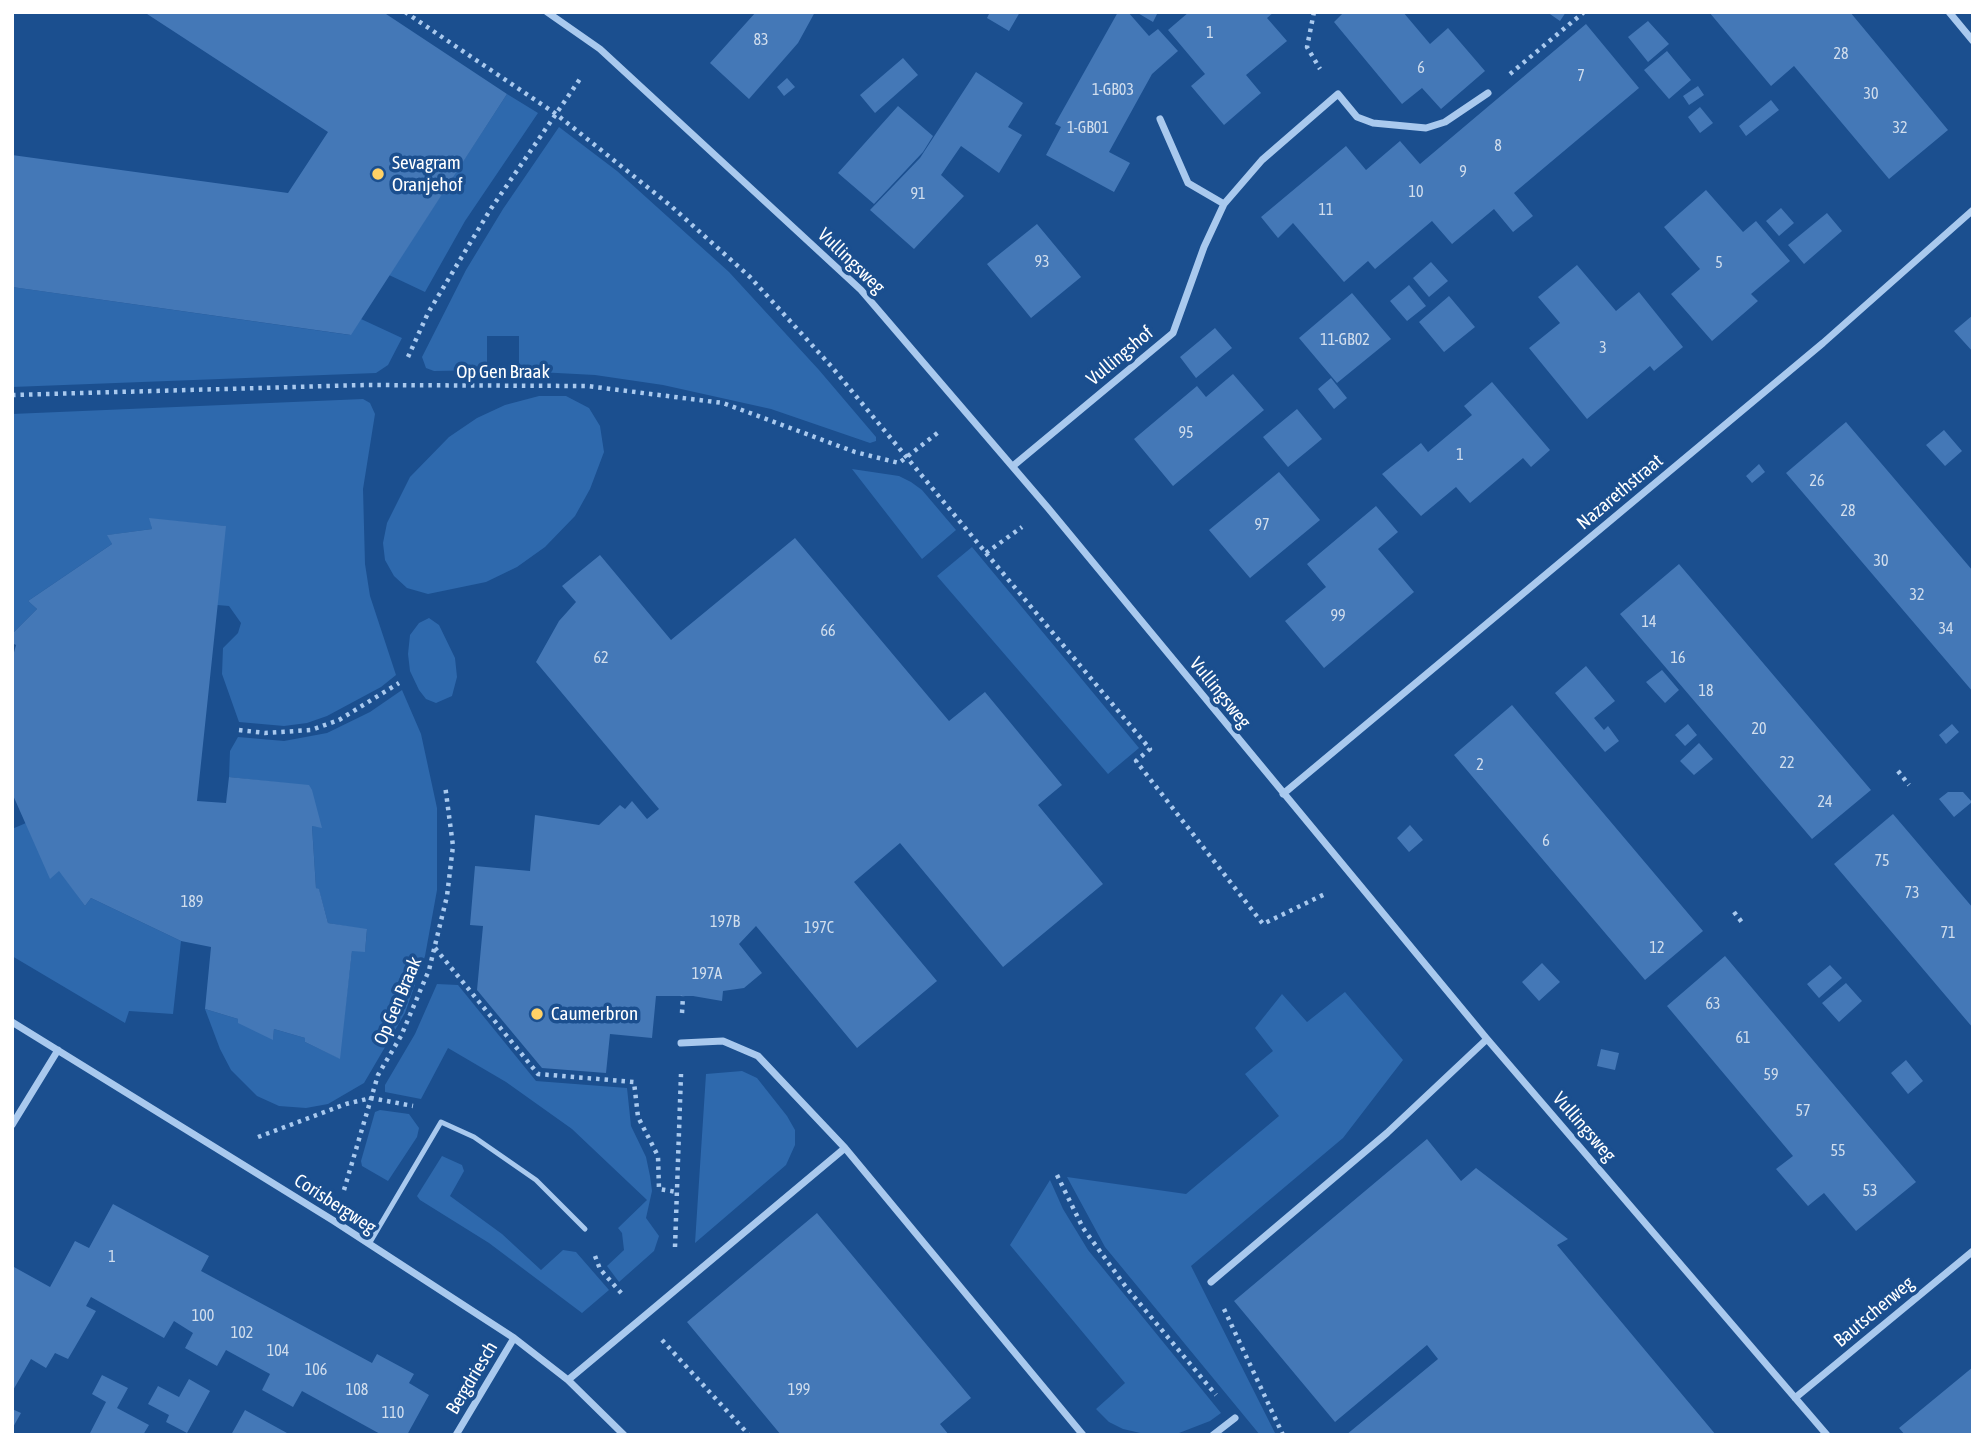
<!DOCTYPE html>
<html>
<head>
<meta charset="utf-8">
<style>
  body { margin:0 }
  #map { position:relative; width:1985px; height:1447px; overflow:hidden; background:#1b4f8f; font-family:"Asap Condensed",sans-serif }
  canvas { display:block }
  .frame { position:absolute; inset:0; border:14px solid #fff; pointer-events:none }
</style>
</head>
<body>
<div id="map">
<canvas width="1985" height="1447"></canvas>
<div class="frame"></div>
</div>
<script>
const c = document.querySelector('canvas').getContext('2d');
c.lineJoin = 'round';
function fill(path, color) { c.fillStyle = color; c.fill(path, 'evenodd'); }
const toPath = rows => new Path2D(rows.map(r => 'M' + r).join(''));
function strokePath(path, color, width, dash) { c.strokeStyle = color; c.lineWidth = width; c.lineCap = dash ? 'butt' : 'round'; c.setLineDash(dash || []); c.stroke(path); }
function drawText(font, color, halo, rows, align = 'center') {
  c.font = font + ' "Asap Condensed",sans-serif'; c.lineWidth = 7; c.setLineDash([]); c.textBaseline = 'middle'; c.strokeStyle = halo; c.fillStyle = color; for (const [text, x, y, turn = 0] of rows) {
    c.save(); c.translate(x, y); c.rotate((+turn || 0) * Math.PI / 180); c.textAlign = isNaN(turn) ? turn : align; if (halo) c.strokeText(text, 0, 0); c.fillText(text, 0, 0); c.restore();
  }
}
const green = toPath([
  [507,94,538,113,465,221,425,292,389,275],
  [559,127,617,171,729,272,819,370,876,437,876,441,870,443,771,409,663,385,595,375,519,371,519,336,487,336,487,370,434,371,426,368,422,357,466,270,503,209],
  [12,287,350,335,361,319,402,338,388,365,376,373,12,387],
  [539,396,566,396,589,408,600,426,604,452,590,489,575,516,545,547,517,567,486,582,428,594,407,588,394,576,385,560,383,543,387,523,410,477,449,437,477,418,505,405],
  [363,399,370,403,375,414,363,489,365,564,370,596,396,675,381,687,327,716,307,723,284,726,239,722,222,674,223,648,238,633,241,623,229,606,217,605,225,526,150,519,152,529,108,535,112,544,28,601,37,609,12,634,12,414],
  [852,469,899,476,911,482,922,490,956,530,922,559],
  [972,547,1139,748,1108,774,937,576],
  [429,618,439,625,455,658,457,677,452,696,436,703,426,699,419,690,410,671,408,654,410,635,419,623],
  [402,690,421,734,437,808,437,890,425,956,405,1013,364,1083,328,1104,306,1108,279,1106,257,1096,231,1070,220,1049,205,1009,238,1019,273,1039,274,1029,305,1038,305,1042,339,1058,352,951,365,951,367,930,328,923,319,890,316,888,312,826,321,827,309,786,229,777,230,751,238,737,284,741,327,733,370,712],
  [26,823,85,906,91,898,181,941,173,1014,129,1011,125,1023,12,956,12,829],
  [437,984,458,985,536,1081,627,1088,631,1126,646,1157,650,1176,652,1191,646,1218,659,1236,654,1251,619,1282,607,1266,624,1250,622,1233,618,1228,647,1200,572,1129,506,1082,448,1048,421,1099,385,1092,385,1085,415,1034],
  [1345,992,1403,1060,1343,1138,1191,1266,1276,1435,1260,1435,1105,1247,1067,1177,1186,1194,1279,1116,1245,1074,1273,1051,1255,1028,1282,994,1307,1022],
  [742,1071,757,1078,787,1116,795,1130,795,1145,786,1165,695,1243,706,1074],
  [380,1110,409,1114,419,1128,417,1137,388,1181,362,1166,361,1161,375,1112],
  [442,1156,462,1165,464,1171,450,1196,502,1234,541,1270,563,1250,576,1252,609,1290,582,1313,489,1243,420,1200,417,1196],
  [1050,1180,1063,1209,1088,1250,1221,1413,1210,1421,1179,1433,1149,1435,1123,1429,1109,1422,1096,1409,1125,1383,1010,1245]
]);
const building = toPath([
  [144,12,383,12,507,94,351,335,12,287,12,155,288,193,328,132],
  [756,12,815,12,798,43,749,99,710,63],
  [990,12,1020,12,1009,31,987,18],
  [1118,12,1128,12,1149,36,1158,29,1178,51,1152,74,1109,152,1130,163,1114,192,1046,155,1061,127,1055,124],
  [1136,12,1158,12,1153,22],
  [1189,12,1274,12,1267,18,1287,41,1246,75,1261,93,1224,125,1191,86,1205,74,1168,30],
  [1344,12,1403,12,1430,44,1448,28,1485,71,1441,109,1422,88,1402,104,1334,22],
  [1547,12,1566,12,1560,21],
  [1709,12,1850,12,1948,130,1889,179,1794,66,1771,86],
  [1648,21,1669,44,1648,62,1628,37],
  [1586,24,1639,88,1514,193,1533,216,1513,232,1494,209,1452,244,1432,221,1375,269,1368,261,1344,282,1293,223,1278,238,1261,217,1346,146,1366,170,1400,141,1420,164],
  [1667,51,1691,80,1669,99,1644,70],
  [903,58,918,75,875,113,860,95],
  [976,72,1023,103,1008,127,1022,135,999,173,961,146,941,175,964,196,914,249,870,210,920,158],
  [787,78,795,87,784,96,777,87],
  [1698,86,1704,95,1689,105,1683,96],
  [1771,100,1779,110,1746,136,1739,126],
  [898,106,933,136,923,152,874,204,838,173],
  [1700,107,1713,123,1700,133,1688,117],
  [1706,190,1743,232,1756,221,1790,261,1751,294,1758,301,1712,341,1671,294,1700,269,1664,227],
  [1781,208,1794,223,1779,236,1766,221],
  [1827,213,1842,231,1804,264,1788,245],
  [1037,224,1081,277,1031,318,987,264],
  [1431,262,1448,281,1429,297,1413,278],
  [1577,265,1616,311,1639,292,1683,347,1654,371,1650,366,1587,419,1529,348,1560,323,1538,297],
  [1409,285,1426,306,1407,321,1390,301],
  [1352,293,1391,339,1337,383,1299,338],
  [1449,296,1475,327,1444,352,1419,322],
  [1973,315,1973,352,1954,331],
  [1215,328,1232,348,1196,378,1180,357],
  [1233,374,1264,410,1173,486,1134,439,1197,386,1206,397],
  [1331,378,1347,398,1334,409,1318,389],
  [1492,382,1550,450,1531,467,1523,458,1470,503,1456,487,1421,516,1382,474,1421,443,1428,452,1472,415,1464,406],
  [1297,409,1322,439,1288,467,1263,437],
  [1846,422,1973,571,1973,692,1786,473],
  [1944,430,1962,451,1945,466,1926,445],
  [1759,464,1765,472,1752,483,1746,476],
  [1279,472,1320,520,1250,578,1209,530],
  [1376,506,1398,532,1378,549,1414,592,1324,668,1285,621,1326,587,1307,564],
  [149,518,226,526,197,801,226,803,229,777,309,785,312,790,322,828,312,826,316,888,319,889,328,923,367,929,365,952,352,951,340,1059,305,1042,305,1038,274,1029,273,1040,238,1023,238,1019,205,1009,211,947,181,941,91,898,85,906,59,871,50,879,12,793,12,660,16,645,12,643,12,634,37,609,28,601,112,544,107,535,152,529],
  [795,538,949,721,985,692,1062,785,1038,805,1103,884,1003,967,900,843,854,882,937,981,857,1048,756,926,739,944,762,973,744,988,723,991,722,1001,693,996,656,996,652,1038,610,1034,606,1073,542,1068,477,990,483,926,470,925,475,866,530,871,535,815,599,825,620,805,625,809,632,801,647,819,659,809,536,662,559,621,576,602,562,586,600,555,671,640],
  [1679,564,1871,790,1812,839,1620,614],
  [1586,666,1615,701,1594,718,1604,730,1608,726,1619,741,1605,752,1555,693],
  [1662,670,1679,690,1665,703,1646,682],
  [1512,705,1703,931,1645,980,1454,755],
  [1688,724,1697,735,1685,746,1675,735],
  [1952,724,1959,732,1946,744,1939,735],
  [1699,743,1713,759,1694,775,1680,761],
  [1948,792,1963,792,1972,802,1954,817,1939,799],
  [1893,814,1973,908,1973,1028,1834,864],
  [1410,825,1423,840,1409,852,1397,838],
  [1725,956,1916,1182,1856,1231,1824,1193,1808,1206,1776,1169,1793,1156,1667,1006],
  [1542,963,1560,982,1539,1001,1522,982],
  [1830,965,1842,978,1819,998,1807,984],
  [1846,983,1862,1001,1839,1022,1822,1003],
  [1601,1049,1619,1053,1615,1070,1597,1066],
  [1906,1060,1923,1081,1908,1094,1891,1073],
  [1427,1139,1461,1181,1476,1168,1568,1239,1557,1245,1716,1435,1346,1435,1438,1359,1427,1345,1335,1422,1234,1301],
  [113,1204,209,1256,201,1271,372,1363,377,1354,414,1374,409,1383,429,1395,407,1435,382,1435,302,1391,293,1407,262,1390,270,1374,226,1350,217,1366,185,1348,193,1333,174,1321,164,1338,91,1297,86,1306,96,1311,68,1359,55,1353,46,1368,31,1359,12,1392,12,1270,14,1267,50,1287,75,1241,89,1248],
  [817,1213,971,1398,940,1424,949,1435,781,1435,687,1322],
  [1973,1367,1973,1435,1905,1435,1899,1428],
  [102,1375,128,1388,117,1408,149,1425,143,1435,89,1435,106,1402,92,1394],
  [189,1379,210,1391,187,1433,166,1422,169,1415,148,1404,158,1386,179,1397],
  [12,1409,21,1413,12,1429],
  [245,1410,287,1433,285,1435,231,1435]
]);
const path = toPath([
  [405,12,556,114,671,206,750,277,831,366,986,553,1022,527],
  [1314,12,1307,47,1320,69],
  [1510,74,1584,12],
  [408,357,428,313,490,210,582,76],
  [12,395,365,385,587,386,723,403,855,452,899,463,940,431],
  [986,553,1150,749,1136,761,1263,924,1327,893],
  [239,730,265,733,311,730,339,720,399,683],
  [1898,771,1909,785],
  [1734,912,1744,925],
  [435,948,538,1074,634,1082,638,1117,658,1156,659,1189,677,1192],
  [682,1013,683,996],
  [258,1137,346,1104,371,1098,413,1106],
  [1057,1175,1083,1228,1126,1287,1216,1395],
  [344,1190,378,1075,401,1036,429,970,447,896,453,846,445,785],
  [675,1247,681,1074],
  [595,1256,600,1269,622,1294],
  [1224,1309,1283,1435],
  [662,1340,749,1435]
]);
const lane = toPath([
  [369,1244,441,1122,474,1137,536,1180,585,1229]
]);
const street = toPath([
  [547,12,600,49,861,290,1048,508,1487,1039,1827,1435],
  [1949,12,1973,41],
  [1160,119,1188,183,1224,204],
  [1013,466,1173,333,1204,247,1224,204,1262,160,1338,94,1357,117,1373,123,1426,128,1445,122,1488,93],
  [1283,794,1823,343,1973,210],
  [12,1022,334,1221,514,1338,568,1380,624,1435],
  [681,1043,723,1041,758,1056,845,1148,1083,1435],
  [12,1125,58,1050],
  [1211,1282,1387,1133,1487,1039],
  [568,1380,845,1148],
  [1795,1398,1973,1251],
  [456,1435,514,1338],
  [1213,1435,1235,1418]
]);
const markers = [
  [378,174,7,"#ffd166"],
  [537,1014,7,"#ffd166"]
];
const numberNames = [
  ["1",1210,33],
  ["83",761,40],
  ["28",1841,54],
  ["6",1421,68],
  ["7",1581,76],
  ["1-GB03",1113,90],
  ["30",1871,94],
  ["1-GB01",1088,128],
  ["32",1900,128],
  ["8",1498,146],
  ["9",1463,172],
  ["10",1416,192],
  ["91",918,194],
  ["11",1326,210],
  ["93",1042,262],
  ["5",1719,263],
  ["11-GB02",1345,340],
  ["3",1603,348],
  ["95",1186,433],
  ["1",1460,455],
  ["26",1817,481],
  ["28",1848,511],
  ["97",1262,525],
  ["30",1881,561],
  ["32",1917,595],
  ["99",1338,616],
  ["14",1649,622],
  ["34",1946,629],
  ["66",828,631],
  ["62",601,658],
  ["16",1678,658],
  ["18",1706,691],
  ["20",1759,729],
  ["22",1787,763],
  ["2",1480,765],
  ["24",1825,802],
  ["6",1546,841],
  ["75",1882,861],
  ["73",1912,893],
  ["189",192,902],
  ["197B",725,922],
  ["197C",819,928],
  ["71",1948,933],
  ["12",1657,948],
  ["197A",707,974],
  ["63",1713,1004],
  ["61",1743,1038],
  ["59",1771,1075],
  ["57",1803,1111],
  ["55",1838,1151],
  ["53",1870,1191],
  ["1",112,1257],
  ["100",203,1316],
  ["102",242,1333],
  ["104",278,1351],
  ["106",316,1370],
  ["108",357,1390],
  ["199",799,1390],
  ["110",393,1413]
];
const poiNames = [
  ["Sevagram",392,163],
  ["Oranjehof",392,185],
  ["Caumerbron",551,1014]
];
const streetNames = [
  ["Vullingsweg",851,261,44],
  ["Vullingshof",1120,356,-40],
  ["Op Gen Braak",503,372],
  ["Nazarethstraat",1620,492,-40],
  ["Vullingsweg",1220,693,51],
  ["Op Gen Braak",398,1001,-67],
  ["Vullingsweg",1584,1127,49],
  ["Corisbergweg",335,1204,33],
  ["Bautscherweg",1874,1312,-40],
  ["Bergdriesch",472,1378,-59]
];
fill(green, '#2e69ad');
fill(building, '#4478b7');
strokePath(path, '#a9c9ee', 4.5, [3.5, 5]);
strokePath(lane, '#a9c9ee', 5);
strokePath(street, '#a9c9ee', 7);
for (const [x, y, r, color] of markers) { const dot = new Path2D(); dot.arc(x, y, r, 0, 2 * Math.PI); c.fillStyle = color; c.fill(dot); strokePath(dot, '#1b4f8f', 2.5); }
drawText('16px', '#d0dded', null, numberNames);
drawText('19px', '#fff', '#1b4f8f', poiNames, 'left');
drawText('19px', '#fff', '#1b4f8f', streetNames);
</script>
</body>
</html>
